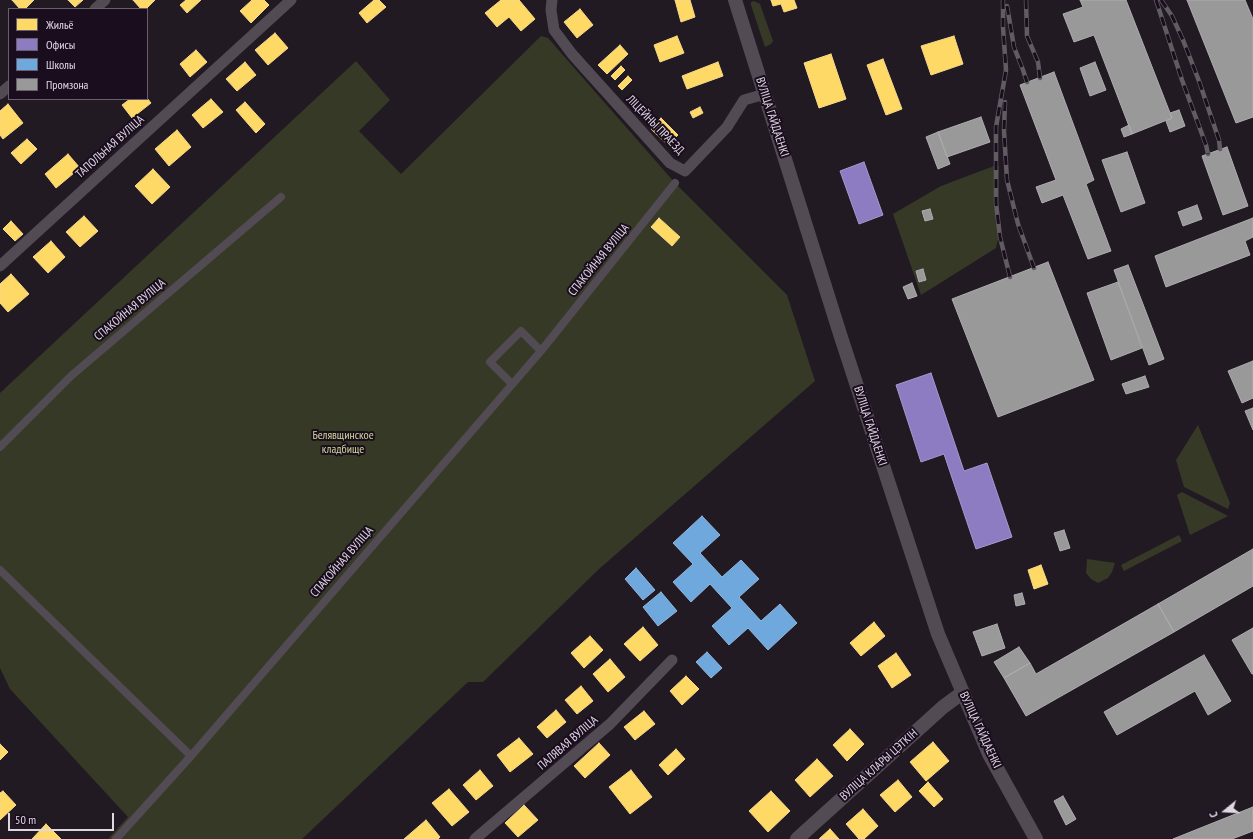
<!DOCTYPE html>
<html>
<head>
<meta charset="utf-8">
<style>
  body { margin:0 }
  #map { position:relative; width:1253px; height:839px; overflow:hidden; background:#211a23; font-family:"PT Sans Narrow",sans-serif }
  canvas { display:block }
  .legend { position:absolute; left:8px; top:8px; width:140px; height:92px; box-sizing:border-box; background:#190d1e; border:1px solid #695e6d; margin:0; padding:5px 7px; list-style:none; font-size:12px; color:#e0d7e3 }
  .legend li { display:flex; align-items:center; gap:8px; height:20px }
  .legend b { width:20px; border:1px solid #695e6d }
  .north { position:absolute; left:1205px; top:791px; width:40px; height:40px; -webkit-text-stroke:3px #190d1e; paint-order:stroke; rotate:252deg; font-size:11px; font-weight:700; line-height:16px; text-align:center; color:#e0d7e3 }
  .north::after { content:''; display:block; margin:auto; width:14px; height:18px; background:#e0d7e3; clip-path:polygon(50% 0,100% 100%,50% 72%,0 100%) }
  .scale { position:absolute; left:8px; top:813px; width:106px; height:18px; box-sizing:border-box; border:2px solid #e0d7e3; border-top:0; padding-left:5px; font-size:12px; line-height:14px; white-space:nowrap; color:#e0d7e3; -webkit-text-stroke:3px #190d1e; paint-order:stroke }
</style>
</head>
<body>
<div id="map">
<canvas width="1253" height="839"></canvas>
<ul class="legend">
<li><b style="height:11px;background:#ffd966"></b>Жильё</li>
<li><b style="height:11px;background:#8e7cc3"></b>Офисы</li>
<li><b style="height:11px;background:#6fa8dc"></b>Школы</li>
<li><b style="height:11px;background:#999"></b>Промзона</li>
</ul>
<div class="north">С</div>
<div class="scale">50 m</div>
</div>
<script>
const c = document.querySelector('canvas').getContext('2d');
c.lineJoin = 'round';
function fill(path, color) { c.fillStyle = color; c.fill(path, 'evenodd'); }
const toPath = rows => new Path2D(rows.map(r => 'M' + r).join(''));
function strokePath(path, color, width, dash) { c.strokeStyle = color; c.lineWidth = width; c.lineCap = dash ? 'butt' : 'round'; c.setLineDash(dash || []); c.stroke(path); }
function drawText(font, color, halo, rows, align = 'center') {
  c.font = font + ' "PT Sans Narrow",sans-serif'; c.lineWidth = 4; c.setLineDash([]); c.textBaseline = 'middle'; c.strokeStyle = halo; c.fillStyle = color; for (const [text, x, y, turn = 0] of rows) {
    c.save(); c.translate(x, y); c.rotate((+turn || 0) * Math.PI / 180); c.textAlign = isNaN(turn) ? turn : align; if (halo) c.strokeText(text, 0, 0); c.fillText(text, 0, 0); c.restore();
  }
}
const green = toPath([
  [754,1,760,4,773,41,771,44,765,47,751,5,751,2],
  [541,36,548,38,675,183,787,295,815,381,599,569,483,682,468,682,302,839,110,839,109,838,128,817,10,689,0,668,0,393,356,61,390,100,359,131,401,174],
  [994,166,999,166,998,240,996,248,921,295,893,214,941,186],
  [1198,425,1230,503,1228,509,1184,487,1176,460],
  [1182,492,1228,516,1190,535,1177,495],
  [1179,535,1182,541,1124,571,1121,565],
  [1087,559,1115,563,1112,572,1108,578,1098,583,1091,579,1086,573]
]);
const homes = toPath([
  [12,0,34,0,25,9,20,9,12,0],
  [68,0,83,0,75,7,68,0],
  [133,0,155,0,146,9,141,9,133,0],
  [186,0,201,0,187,13,180,5,186,0],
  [252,0,264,0,269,5,251,23,240,11,252,0],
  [374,0,379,0,386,7,367,23,359,13,374,0],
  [501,0,519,0,535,19,521,31,509,17,497,27,485,13,501,0],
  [675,0,690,0,695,17,681,22,675,0],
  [771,0,794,0,797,8,784,12,781,4,773,6,771,0],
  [580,9,593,25,577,38,564,22,580,9],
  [275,33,288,48,268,65,255,50,275,33],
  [677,36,684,53,660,62,654,45,677,36],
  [954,36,963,64,931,75,921,46,954,36],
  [620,45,628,54,607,74,598,65,620,45],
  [196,50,207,62,190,77,180,64,196,50],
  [831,54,846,99,819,108,804,63,831,54],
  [883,59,902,109,886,115,867,65,883,59],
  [245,62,256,75,237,91,226,79,245,62],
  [718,62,723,76,687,89,682,76,718,62],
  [621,66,625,70,615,80,611,76,621,66],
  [628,76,632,80,622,90,618,86,628,76],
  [147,98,151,103,132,118,122,105,130,99,147,99,147,98],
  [211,99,223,112,203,128,192,115,211,99],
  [245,102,265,124,256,133,236,110,245,102],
  [8,104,23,123,3,139,0,135,0,111,8,104],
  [700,107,703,113,693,118,690,112,700,107],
  [661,118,678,135,668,145,651,129,661,118],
  [177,130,191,147,169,166,155,149,177,130],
  [27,139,37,149,21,164,11,153,27,139],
  [68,154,80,168,56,188,45,174,68,154],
  [153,169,170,187,152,204,135,186,153,169],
  [84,216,98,231,80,247,66,232,84,216],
  [659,218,680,237,672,246,651,227,659,218],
  [11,221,23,234,15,241,3,229,11,221],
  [51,241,65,257,48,273,33,257,51,241],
  [11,274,29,294,8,312,0,303,0,284,11,274],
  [1041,565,1048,584,1034,589,1028,570,1041,565],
  [874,622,885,636,861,656,850,643,874,622],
  [643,627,658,645,640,661,624,644,643,627],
  [590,636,603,650,584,668,571,653,590,636],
  [896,653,911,675,892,688,878,666,896,653],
  [610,659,625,677,608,692,593,674,610,659],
  [686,676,699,689,682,705,670,691,686,676],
  [581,686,593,701,577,714,565,700,581,686],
  [556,710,566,722,547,738,537,727,556,710],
  [644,711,655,724,635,740,624,727,644,711],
  [850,729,864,744,847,761,833,745,850,729],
  [519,738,533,754,510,772,497,755,519,738],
  [933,742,949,761,926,781,910,762,933,742],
  [599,743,610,755,585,778,574,766,599,743],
  [0,744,8,752,0,760,0,744],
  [676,749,685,759,668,775,659,765,676,749],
  [817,759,833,776,810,797,795,780,817,759],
  [480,770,493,786,476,800,463,785,480,770],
  [631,770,652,797,630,814,609,787,631,770],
  [898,780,912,797,895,812,880,795,898,780],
  [928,782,943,799,934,807,919,791,928,782],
  [449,789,469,812,452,826,432,803,449,789],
  [3,791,16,805,0,820,0,793,3,791],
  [771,791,790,811,768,832,749,811,771,791],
  [524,805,538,820,518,837,505,823,524,805],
  [863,809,878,826,864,839,859,839,846,824,863,809],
  [426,820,440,837,438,839,404,839,426,820],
  [46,824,61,839,32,839,46,824],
  [830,829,839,839,819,839,830,829]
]);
const offices = toPath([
  [864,162,883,215,859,224,840,171,864,162],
  [931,373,964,471,987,463,1012,537,976,549,944,454,921,462,896,385,931,373]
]);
const schools = toPath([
  [702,516,720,535,700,553,722,577,741,560,759,579,739,597,761,621,780,604,797,623,768,650,748,628,729,645,712,626,732,608,710,584,691,602,673,582,693,564,673,543,702,516],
  [636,568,655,590,643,600,625,579,636,568],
  [661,592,677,611,658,626,643,607,661,592],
  [707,652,722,668,711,678,696,662,707,652]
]);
const industry = toPath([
  [1080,0,1126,0,1172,118,1132,134,1094,35,1074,42,1063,14,1083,7,1080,0],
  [1187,0,1245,0,1253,19,1253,117,1236,123,1187,0],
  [1095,62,1106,90,1090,96,1080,68,1095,62],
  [1054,72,1094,180,1086,184,1111,251,1088,259,1063,195,1042,203,1036,187,1056,180,1020,85,1054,72],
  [1179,110,1185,126,1170,132,1166,121,1172,118,1170,113,1179,110],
  [981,117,990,142,947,157,938,132,981,117],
  [1129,125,1132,134,1124,137,1121,129,1129,125],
  [938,132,950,164,938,169,926,137,938,132],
  [1227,147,1248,206,1223,215,1202,156,1227,147],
  [1127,152,1145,203,1121,212,1102,160,1127,152],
  [1197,205,1202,219,1183,226,1178,212,1197,205],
  [930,209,933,219,925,221,922,211,930,209],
  [1253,218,1253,237,1245,241,1250,255,1166,287,1155,256,1253,218],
  [1048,262,1094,380,998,417,952,299,1048,262],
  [1128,265,1164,359,1149,365,1114,270,1128,265],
  [923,269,926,280,919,282,916,271,923,269],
  [1118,282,1142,348,1111,360,1087,293,1118,282],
  [912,283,917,296,908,299,903,287,912,283],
  [1253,361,1253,398,1242,403,1228,371,1253,361],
  [1145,376,1149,387,1126,394,1122,384,1145,376],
  [1253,408,1253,430,1245,411,1253,408],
  [1064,530,1070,548,1060,551,1054,533,1064,530],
  [1253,549,1253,586,1174,632,1158,604,1253,549],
  [1022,593,1025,604,1016,606,1014,595,1022,593],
  [1158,604,1174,632,1026,716,1004,678,1030,663,1036,674,1158,604],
  [997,624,1005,648,982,656,973,632,997,624],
  [1253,628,1253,674,1252,674,1232,640,1253,628],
  [1019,647,1030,663,1004,678,994,662,1019,647],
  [1204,655,1231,701,1208,715,1195,691,1117,735,1104,712,1204,655],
  [1063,796,1076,819,1066,825,1054,801,1063,796],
  [1253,807,1253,831,1232,839,1173,839,1253,807]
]);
const pedestrian = toPath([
  [512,384,490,362,521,331,541,351],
  [0,447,71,376,281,197],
  [0,570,191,756],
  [116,839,191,756,541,351,675,183]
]);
const minor = toPath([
  [552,0,551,10,554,30,572,54,670,163,685,171,727,127,744,100,765,94],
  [95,9,105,0],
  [0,94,9,86],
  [0,266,291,0],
  [475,839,610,724,672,660]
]);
const tertiary = toPath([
  [735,0,840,334,938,634,989,754,1036,839],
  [797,839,943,707,962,693]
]);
const rail = toPath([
  [1003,0,1003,27,1006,70,996,127,996,203,1000,237,1010,277],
  [1026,0,1027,36,1038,62,1040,78],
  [1156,0,1182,80,1206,145,1208,154],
  [1161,0,1172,16,1183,40,1199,81,1219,140,1220,149],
  [1007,6,1014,47,1023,70,1027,82],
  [1005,102,1004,131,1007,180,1018,224,1034,268]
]);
const streetNames = [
  ["ВУЛІЦА ГАЙДАЕНКІ",772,117,72],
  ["ЛІЦЕЙНЫ ПРАЕЗД",655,125,46],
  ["ТАПОЛЬНАЯ ВУЛІЦА",110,147,-42],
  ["СПАКОЙНАЯ ВУЛІЦА",599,260,-51],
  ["СПАКОЙНАЯ ВУЛІЦА",130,310,-40],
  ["ВУЛІЦА ГАЙДАЕНКІ",870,426,72],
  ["СПАКОЙНАЯ ВУЛІЦА",342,562,-49],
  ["ВУЛІЦА ГАЙДАЕНКІ",980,730,65],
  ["ПАЛЯВАЯ ВУЛІЦА",568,743,-41],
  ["ВУЛІЦА КЛАРЫ ЦЭТКІН",879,765,-42]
];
const parkNames = [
  ["Белявщинское",343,436],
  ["кладбище",343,450]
];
fill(green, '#373927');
fill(homes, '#ffd966');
strokePath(homes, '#f6d88c', 1);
fill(offices, '#8e7cc3');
strokePath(offices, '#a797cd', 1);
fill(schools, '#6fa8dc');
strokePath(schools, '#91b6de', 1);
fill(industry, '#999');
strokePath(industry, '#aeacaf', 1);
strokePath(pedestrian, '#524b53', 8);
strokePath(minor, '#524b53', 11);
strokePath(tertiary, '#524b53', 14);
strokePath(rail, '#615b62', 4.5);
strokePath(rail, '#190d1e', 3, [9]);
drawText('12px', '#e0d7e3', '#190d1e', streetNames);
drawText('12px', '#cfd797', '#190d1e', parkNames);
</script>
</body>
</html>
